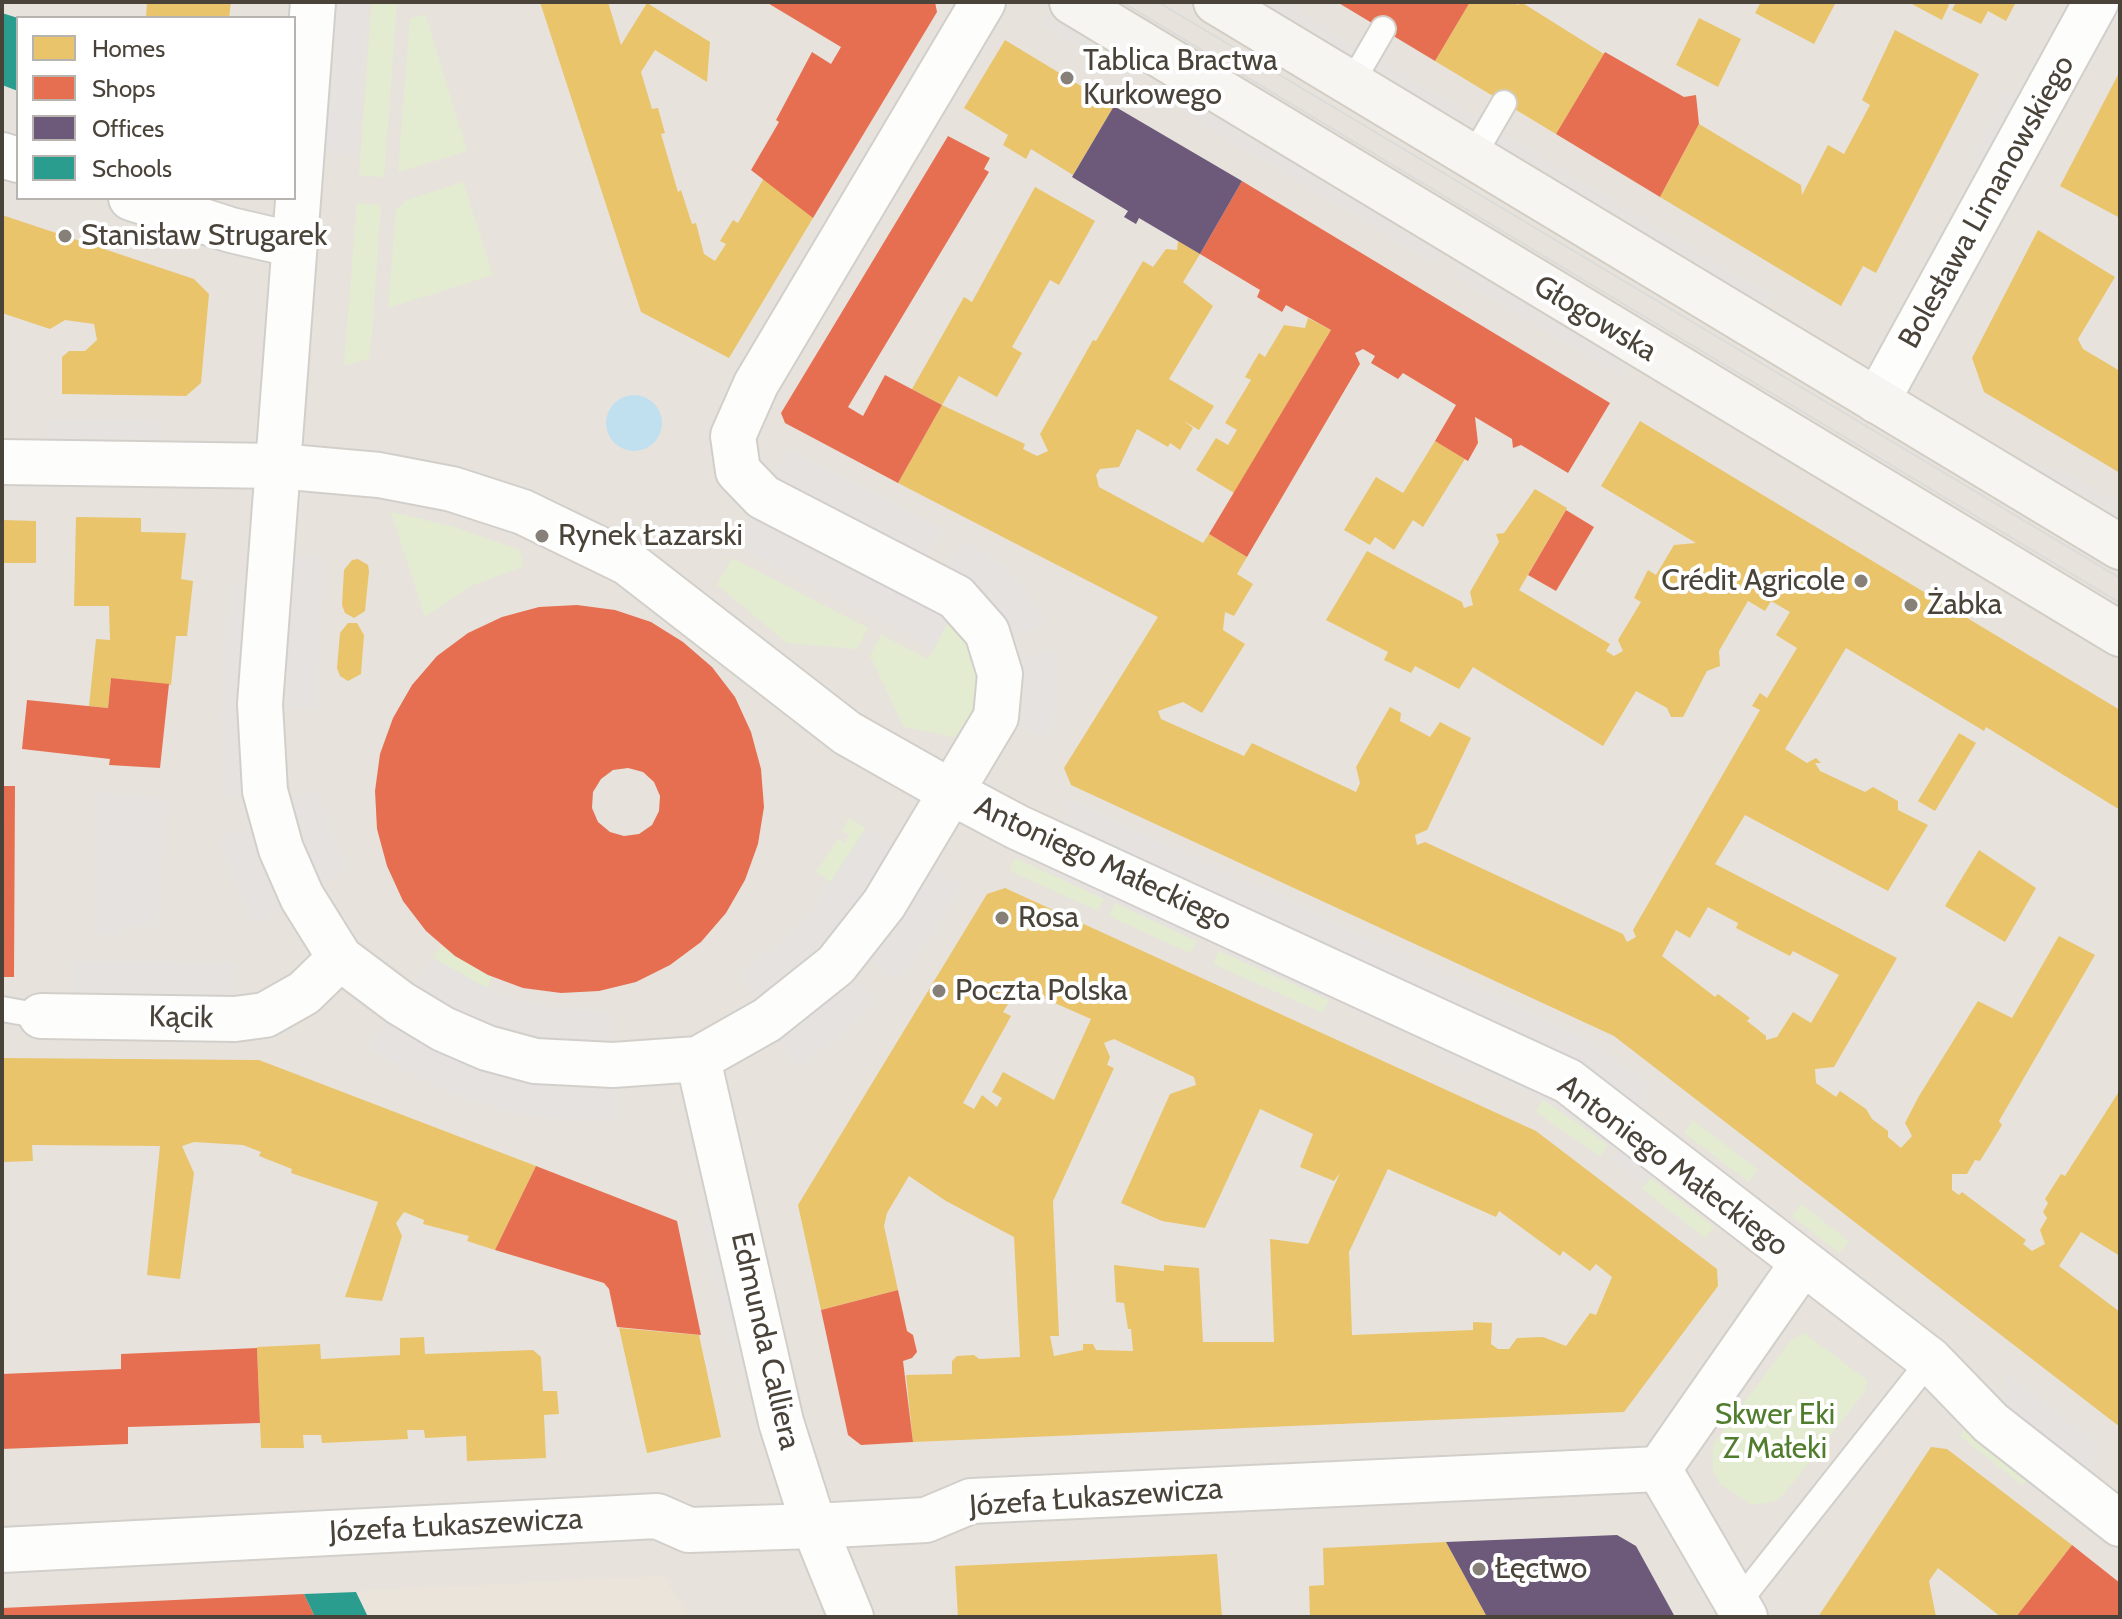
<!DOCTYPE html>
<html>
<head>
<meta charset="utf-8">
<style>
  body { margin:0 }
  #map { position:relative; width:2122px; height:1619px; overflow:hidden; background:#f4f1ee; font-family:Cabin,sans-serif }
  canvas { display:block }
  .frame { position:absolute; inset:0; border:4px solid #4a4339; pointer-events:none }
  .legend { position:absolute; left:16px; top:16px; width:280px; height:184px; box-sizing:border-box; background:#fff; border:2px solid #b7b4b0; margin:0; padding:10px 14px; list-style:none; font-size:24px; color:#4a4339 }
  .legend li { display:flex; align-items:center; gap:16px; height:40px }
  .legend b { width:40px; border:2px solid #b7b4b0 }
</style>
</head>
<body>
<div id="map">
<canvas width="2122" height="1619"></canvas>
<div class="frame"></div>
<ul class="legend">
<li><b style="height:22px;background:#e9c46a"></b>Homes</li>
<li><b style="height:22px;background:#e76f51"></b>Shops</li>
<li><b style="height:22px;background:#6d597a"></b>Offices</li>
<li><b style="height:22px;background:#2a9d8f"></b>Schools</li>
</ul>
</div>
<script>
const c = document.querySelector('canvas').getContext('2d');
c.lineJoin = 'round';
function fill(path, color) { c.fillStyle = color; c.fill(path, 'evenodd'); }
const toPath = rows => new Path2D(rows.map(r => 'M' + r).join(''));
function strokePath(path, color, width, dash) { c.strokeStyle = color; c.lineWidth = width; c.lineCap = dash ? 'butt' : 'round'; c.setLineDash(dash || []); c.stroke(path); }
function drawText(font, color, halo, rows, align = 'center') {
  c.font = font + ' Cabin,sans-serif'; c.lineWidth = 8; c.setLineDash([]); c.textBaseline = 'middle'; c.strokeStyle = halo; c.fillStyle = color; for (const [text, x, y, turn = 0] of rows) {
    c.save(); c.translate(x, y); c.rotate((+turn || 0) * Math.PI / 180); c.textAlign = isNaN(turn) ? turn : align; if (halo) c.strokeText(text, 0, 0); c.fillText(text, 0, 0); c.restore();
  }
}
const residential = toPath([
  [2,2,2120,2,2120,1617,2,1617],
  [18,18,294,18,294,198,18,198]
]);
const education = toPath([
  [664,1576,689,1617,315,1617,304,1594]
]);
const green = toPath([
  [372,2,397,2,384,177,359,175],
  [425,14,467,151,398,172,410,19],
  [463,182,493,275,388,308,396,210,407,200],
  [357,203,381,205,372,331,369,358,344,366],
  [391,512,455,527,519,550,524,566,471,586,425,617],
  [732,558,868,628,857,649,787,643,717,585],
  [950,618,980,659,975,712,960,738,904,727,870,656,881,635,928,659],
  [849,818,866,828,832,883,816,872,838,839,845,843,849,835,842,831],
  [1015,858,1104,899,1098,911,1010,871],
  [1115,903,1197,941,1190,953,1109,916],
  [445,942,494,971,487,988,433,958],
  [1219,951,1329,1000,1323,1013,1213,964],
  [1543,1100,1609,1145,1600,1156,1536,1112],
  [1693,1120,1758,1170,1749,1182,1684,1133],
  [1650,1178,1714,1227,1705,1238,1642,1189],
  [1801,1204,1849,1241,1839,1253,1792,1216],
  [1804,1333,1867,1380,1864,1393,1784,1494,1775,1501,1753,1505,1720,1484,1713,1471,1713,1444,1791,1340],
  [1967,1423,2032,1473,2022,1485,1960,1436]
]);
const parking = toPath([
  [334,2,368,2,357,155,323,153],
  [1248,2,1283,2,1772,296,1762,311],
  [1049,12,1143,69,1135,82,1041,25],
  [1150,73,1443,248,1434,263,1181,111],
  [2008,90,2021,97,1984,168,1971,161],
  [1461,258,1634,362,1624,378,1451,274],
  [49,420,159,421,159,439,49,438],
  [789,450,942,529,926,559,773,480],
  [2003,454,2068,474,2120,505,2120,525],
  [753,517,950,618,934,649,738,547],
  [963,539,1012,573,1047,624,1016,637,989,597,946,570],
  [291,555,325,558,315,709,280,706],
  [231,581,247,583,237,717,242,795,227,799,221,715],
  [1055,651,1058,695,1048,739,1016,726,1024,692,1022,657],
  [318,791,337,845,349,868,320,885,307,860,286,798],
  [98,792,167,800,157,927,122,926,121,935,95,934],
  [1066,798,1583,1037,1647,1082,1642,1118,1071,837],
  [250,828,284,907,254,925,218,837],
  [866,828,896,846,858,907,809,962,756,1001,739,972,784,940,810,913],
  [1054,859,1203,927,1197,941,1048,872],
  [930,867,961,885,930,938,896,982,870,960,900,920],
  [1221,936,1335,988,1329,1000,1215,949],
  [433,958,487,988,522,1001,558,1008,610,1011,612,1044,567,1043,520,1036,477,1022,412,987],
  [71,961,235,963,235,997,71,996],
  [853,978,877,1002,839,1037,796,1067,778,1038],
  [1353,996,1482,1054,1471,1076,1434,1059,1437,1050,1348,1009],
  [387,1020,432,1048,495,1074,547,1084,615,1087,618,1121,560,1120,514,1113,442,1090,367,1049],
  [1497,1061,1660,1166,1645,1185,1612,1159,1617,1152,1578,1122,1535,1095,1491,1075],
  [713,1207,743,1345,730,1348,699,1210],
  [2006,1373,2095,1443,2091,1483,2002,1413]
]);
const water = toPath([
  '606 423a28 28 0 1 1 56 0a28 28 0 1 1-56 0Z'
]);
const homes = toPath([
  [147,2,231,2,229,18,146,18],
  [540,2,608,2,621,45,647,3,710,42,707,82,655,50,641,72,652,109,658,108,665,133,661,134,678,192,681,190,692,224,696,223,704,254,715,261,726,244,720,241,733,220,738,223,764,178,813,218,729,358,641,312],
  [1470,2,1512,2,1518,5,1521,2,1604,54,1556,134,1435,61],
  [1761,2,1836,2,1814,44,1755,13],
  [1908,2,1947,2,1949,5,1942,20],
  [1956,2,2016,2,2006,21,1988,11,1981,24,1952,10],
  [1699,18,1741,39,1718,87,1676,65],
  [1895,30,1979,74,1876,273,1863,266,1841,306,1660,197,1699,124,1801,185,1802,195,1828,145,1844,154,1870,105,1862,100],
  [1005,40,1114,106,1073,175,1031,149,1026,159,1003,145,1008,135,964,108],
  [2120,71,2120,218,2060,186],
  [1035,187,1095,221,1059,285,1050,280,1012,347,1022,353,997,397,959,376,942,405,912,389,964,297,972,302],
  [2,215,194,279,209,294,201,383,186,396,62,394,62,357,69,351,85,351,97,340,94,324,65,320,50,329,2,313],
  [2038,230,2115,277,2078,339,2083,349,2120,371,2120,473,1984,392,1972,358],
  [1178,241,1200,254,1183,282,1213,306,1169,379,1214,406,1199,430,1184,421,1193,428,1180,450,1170,443,1168,447,1137,429,1119,467,1100,469,1096,475,1099,487,1203,543,1209,534,1247,557,1237,574,1253,584,1234,616,1225,612,1223,630,1245,644,1202,713,1183,702,1158,711,1161,719,1244,756,1252,743,1356,792,1360,783,1356,767,1390,707,1401,713,1400,721,1430,737,1440,722,1471,738,1427,830,1415,835,1417,845,1425,842,1623,934,1627,942,1636,937,1633,930,1760,710,1752,706,1760,693,1767,698,1797,648,1776,635,1790,612,1771,601,1765,611,1748,601,1719,651,1720,666,1707,671,1683,717,1671,717,1667,708,1636,691,1603,746,1473,667,1459,689,1415,666,1411,673,1384,660,1388,652,1326,620,1367,551,1462,602,1464,608,1473,605,1470,592,1499,542,1496,534,1504,533,1535,489,1567,508,1519,590,1610,644,1606,651,1614,656,1623,651,1618,640,1641,602,1634,598,1648,570,1656,575,1674,545,1696,543,1601,486,1640,421,2120,710,2120,810,1986,727,1984,731,1846,648,1785,749,1807,763,1816,758,1821,763,1815,763,1820,771,1865,792,1873,787,1898,801,1898,810,1928,825,1888,891,1745,815,1715,864,1897,958,1834,1067,1815,1069,1816,1083,1836,1097,1840,1091,1866,1109,1872,1119,1888,1131,1888,1137,1901,1148,1912,1136,1905,1123,1919,1096,1978,1001,2012,1018,2059,936,2095,955,1999,1121,2002,1125,1980,1161,1975,1160,1967,1174,1952,1174,1952,1190,1959,1195,1962,1192,2026,1240,2023,1244,2032,1251,2045,1244,2040,1230,2047,1218,2043,1212,2048,1203,2045,1199,2061,1174,2065,1176,2120,1090,2120,1256,2081,1232,2059,1266,2120,1312,2120,1427,1614,1036,1071,785,1064,768,1158,617,898,483,942,405,1025,444,1023,449,1037,456,1048,451,1040,434,1093,340,1096,341,1143,261,1153,267,1166,249,1177,250],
  [1708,907,1738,923,1736,928,1790,956,1793,951,1839,975,1811,1023,1793,1012,1777,1037,1766,1040,1766,1036,1747,1021,1750,1018,1718,994,1715,997,1662,956,1676,930,1690,938],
  [1308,318,1331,330,1234,493,1196,470,1216,438,1228,445,1237,430,1225,423,1251,380,1245,377,1259,353,1265,357,1284,325,1305,328],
  [1435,441,1465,459,1423,527,1413,520,1394,550,1375,537,1370,545,1344,530,1376,477,1403,493],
  [76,517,141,518,141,532,186,533,181,579,193,581,187,636,176,636,171,685,111,678,108,708,89,706,96,639,110,640,109,606,74,606],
  [2,520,36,521,36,563,2,563],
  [358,559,368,565,369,571,365,611,354,618,345,613,342,605,344,570,352,560],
  [348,623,357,623,364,635,361,674,348,681,340,676,337,668,340,633],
  [1959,733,1976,743,1935,811,1918,801],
  '725 759a10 10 0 1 1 20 0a10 10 0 1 1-20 0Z',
  [709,787,730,851,700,860,680,796],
  '385 805a10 10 0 1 1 20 0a10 10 0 1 1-20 0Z',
  [597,845,611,888,581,897,568,854],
  [1979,850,2036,888,2005,942,1945,906],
  [731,854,738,877,709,886,702,863],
  [1005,888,1536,1131,1717,1269,1718,1286,1624,1412,913,1442,906,1375,952,1374,952,1361,957,1356,974,1355,979,1359,1020,1357,1014,1237,946,1201,909,1176,887,1213,884,1226,898,1290,821,1310,798,1205,987,894],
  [1025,990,1091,1019,1054,1100,1003,1072,992,1092,1002,1098,997,1107,982,1095,974,1109,963,1103,1011,1016,1003,1012,1013,996],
  [1114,1039,1194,1077,1196,1085,1170,1094,1121,1203,1162,1221,1205,1228,1260,1109,1313,1134,1300,1167,1334,1181,1340,1173,1308,1244,1270,1239,1274,1342,1203,1342,1199,1268,1164,1265,1164,1271,1114,1265,1116,1302,1124,1303,1128,1329,1131,1329,1133,1351,1096,1350,1093,1344,1083,1344,1083,1350,1054,1356,1050,1336,1059,1336,1053,1201,1114,1068,1107,1065,1110,1057,1104,1043],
  [1388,1169,1496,1217,1499,1211,1560,1256,1563,1251,1590,1271,1596,1264,1612,1277,1596,1315,1590,1313,1566,1346,1543,1337,1517,1338,1509,1349,1498,1349,1491,1344,1492,1323,1473,1322,1473,1330,1352,1335,1349,1252],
  [613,891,632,955,603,964,583,901],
  [2,1058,259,1060,536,1166,495,1250,467,1241,469,1236,423,1224,424,1220,404,1212,396,1223,402,1236,382,1301,345,1297,378,1202,291,1173,292,1169,259,1156,261,1152,243,1145,194,1142,182,1146,194,1173,180,1279,147,1275,160,1146,32,1145,33,1161,2,1162],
  [619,1328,699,1335,721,1437,647,1453],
  [424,1337,425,1354,533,1350,541,1357,543,1391,557,1391,559,1414,544,1415,546,1458,467,1461,466,1436,425,1438,424,1430,407,1430,408,1439,322,1443,321,1435,303,1435,304,1448,261,1448,257,1347,320,1344,321,1359,400,1355,400,1338],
  [1931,1447,1947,1449,2072,1545,2016,1617,2001,1617,1938,1568,1929,1581,1936,1617,1818,1617],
  [1446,1542,1487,1617,1310,1617,1309,1586,1324,1585,1323,1548],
  [1217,1554,1222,1617,958,1617,955,1566]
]);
const shops = toPath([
  [766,2,935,2,937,12,813,218,751,170,779,122,776,120,812,52,831,64,841,47],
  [1337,2,1470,2,1435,61],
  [1605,52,1684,97,1696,95,1699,124,1660,197,1556,134],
  [948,136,990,158,984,169,989,172,848,407,863,416,885,375,942,405,898,483,785,423,781,413],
  [1242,181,1610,403,1568,473,1521,445,1513,448,1512,439,1475,417,1478,443,1468,461,1435,441,1456,405,1403,373,1398,379,1371,363,1375,356,1363,349,1355,353,1360,364,1247,557,1209,534,1331,330,1286,305,1282,312,1257,297,1260,290,1200,254],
  [1566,510,1594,527,1556,591,1528,575],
  [577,605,615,610,651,622,683,642,712,667,735,697,751,732,761,769,764,807,758,844,745,880,726,913,701,942,670,965,636,982,599,991,561,993,523,988,488,975,455,956,426,931,403,901,387,866,377,829,375,791,380,754,393,718,412,685,437,656,468,633,502,617,539,607],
  [628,768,643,772,654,782,660,796,659,811,652,825,639,834,624,836,610,832,598,822,592,808,593,792,601,779,613,770],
  [111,678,169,684,160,768,109,765,110,759,22,749,27,700,108,708],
  [2,786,15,786,14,977,2,977],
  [536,1166,677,1221,701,1335,617,1327,609,1289,604,1283,495,1250],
  [898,1290,907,1331,913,1335,917,1352,912,1358,903,1361,913,1442,861,1445,848,1435,821,1310],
  [257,1348,260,1423,128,1427,128,1444,2,1449,2,1374,121,1369,121,1354],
  [2072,1545,2120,1583,2120,1617,2016,1617],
  [304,1594,315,1617,2,1617,2,1608]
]);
const offices = toPath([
  [1114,106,1242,181,1200,254,1139,218,1136,224,1124,217,1128,211,1072,177],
  [1617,1535,1636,1546,1675,1617,1487,1617,1446,1542]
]);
const schools = toPath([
  [2,13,18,18,18,91,2,85],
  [356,1592,368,1617,315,1617,304,1594]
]);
const lane = toPath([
  [1351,84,1383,29],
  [1472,158,1504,103],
  [2,1009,41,1016],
  [1737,1604,1930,1360]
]);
const street = toPath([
  [313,2,260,704,265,791,281,849,302,897,340,958,400,1003,443,1029,487,1048,535,1061,613,1065,698,1059,767,1020,836,965,884,904,996,717,1000,674,987,632,956,597,763,497,738,471,733,436,756,384,983,2],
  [2,155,18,160],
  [131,198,231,230,295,245],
  [1877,401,2096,2],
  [2,462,278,466,379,475,452,489,523,512,628,563,847,733,953,793,1017,827,1568,1081,1930,1360,1991,1423,2120,1524],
  [41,1016,235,1019,265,1015,304,993,340,958],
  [698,1059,781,1422,814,1526,851,1617],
  [1659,1469,1802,1264],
  [1659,1469,1745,1617],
  [2,1550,657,1516,689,1530,814,1526,926,1520,971,1501,1659,1469]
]);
const secondary = toPath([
  [1072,2,2120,634],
  [1216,2,2120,547]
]);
const tram = toPath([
  [1122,2,2120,603],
  [1158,2,2120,578]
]);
const markers = [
  [1067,78,8,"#868078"],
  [65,236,8,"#868078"],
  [542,536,8,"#868078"],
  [1861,581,8,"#868078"],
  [1911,605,8,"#868078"],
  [1002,918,8,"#868078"],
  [939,991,8,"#868078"],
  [1479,1569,8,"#868078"]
];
const poiNames = [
  ["Tablica Bractwa",1083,61],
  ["Kurkowego",1083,95],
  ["Stanisław Strugarek",81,236],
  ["Rynek Łazarski",558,536],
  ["Crédit Agricole",1845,581,"right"],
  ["Żabka",1927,605],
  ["Rosa",1018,918],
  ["Poczta Polska",955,991],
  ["Łęctwo",1495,1569]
];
const streetNames = [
  ["Bolesława Limanowskiego",1987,202,-61],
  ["Głogowska",1595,319,31],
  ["Antoniego Małeckiego",1103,864,25],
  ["Kącik",181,1018,1],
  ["Antoniego Małeckiego",1673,1166,37],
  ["Edmunda Calliera",765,1341,77],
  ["Józefa Łukaszewicza",1096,1498,-4],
  ["Józefa Łukaszewicza",456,1526,-3]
];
const parkNames = [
  ["Skwer Eki",1775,1415],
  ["Z Małeki",1775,1449]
];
fill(residential, '#e7e3dc');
fill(education, '#eae4da');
fill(green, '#e3ecd0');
fill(parking, '#e6e2df');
fill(water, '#c1e0ef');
fill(homes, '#e9c46a');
fill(shops, '#e76f51');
fill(offices, '#6d597a');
fill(schools, '#2a9d8f');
strokePath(lane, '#d2cfcb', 28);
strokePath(street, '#d2cfcb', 48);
strokePath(secondary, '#d2cec5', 48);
strokePath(lane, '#fdfdfc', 24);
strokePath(street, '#fdfdfc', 44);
strokePath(secondary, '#f7f5f1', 44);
strokePath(tram, '#dbdbda', 2);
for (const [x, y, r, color] of markers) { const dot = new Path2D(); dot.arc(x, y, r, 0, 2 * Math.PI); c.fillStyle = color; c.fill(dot); strokePath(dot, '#fff', 3); }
drawText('30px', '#4a4339', '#fff', poiNames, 'left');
drawText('30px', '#4a4339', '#fff', streetNames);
drawText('30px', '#507c2d', '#fff', parkNames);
</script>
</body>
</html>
